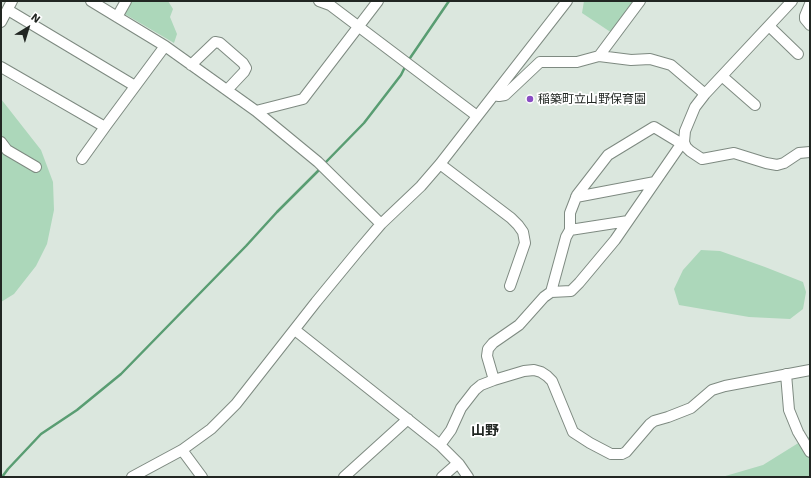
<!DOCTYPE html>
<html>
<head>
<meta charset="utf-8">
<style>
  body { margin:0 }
  #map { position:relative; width:811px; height:478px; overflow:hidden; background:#dbe7de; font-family:"Work Sans",sans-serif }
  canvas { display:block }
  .frame { position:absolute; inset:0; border:2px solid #212622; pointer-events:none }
  .north { position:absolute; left:8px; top:8px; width:40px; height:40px; -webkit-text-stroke:3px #fff; paint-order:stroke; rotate:38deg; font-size:11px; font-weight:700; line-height:16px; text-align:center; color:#212622 }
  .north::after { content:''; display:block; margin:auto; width:14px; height:18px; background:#212622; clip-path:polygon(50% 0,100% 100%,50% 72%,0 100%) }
</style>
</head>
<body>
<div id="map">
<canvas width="811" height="478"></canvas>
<div class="frame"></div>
<div class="north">N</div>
</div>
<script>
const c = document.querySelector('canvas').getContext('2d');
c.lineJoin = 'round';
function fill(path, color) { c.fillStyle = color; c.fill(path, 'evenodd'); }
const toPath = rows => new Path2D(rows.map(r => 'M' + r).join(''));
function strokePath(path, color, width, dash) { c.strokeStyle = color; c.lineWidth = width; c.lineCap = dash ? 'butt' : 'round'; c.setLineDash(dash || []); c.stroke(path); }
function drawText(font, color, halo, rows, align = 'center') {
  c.font = font + ' "Work Sans","Noto Sans JP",sans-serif'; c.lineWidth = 3.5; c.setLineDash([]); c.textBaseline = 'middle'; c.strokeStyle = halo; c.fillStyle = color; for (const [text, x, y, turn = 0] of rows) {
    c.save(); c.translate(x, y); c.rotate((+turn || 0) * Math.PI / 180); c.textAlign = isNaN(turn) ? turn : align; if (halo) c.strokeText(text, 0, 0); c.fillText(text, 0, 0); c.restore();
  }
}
const green = toPath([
  [130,1,168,1,173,9,170,17,177,34,174,43,123,13],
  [584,1,635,1,612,33,582,13],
  [1,99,41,150,53,182,54,210,47,244,36,266,14,294,1,302],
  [701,250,720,251,765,267,803,282,806,292,803,309,790,319,749,317,679,305,674,289,683,270],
  [808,437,810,437,810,477,722,477,763,465]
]);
const stream = toPath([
  [408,61,449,1],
  [324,164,364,123,401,75,406,65],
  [2,477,8,469,41,434,77,410,121,374,246,246,277,212,321,168]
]);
const minor = toPath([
  [91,1,165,46,256,111,303,99,378,1],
  [319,1,330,5,477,116],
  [792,1,705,94,695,107,685,131,684,142,686,147,690,151,702,159,734,153,766,163,777,165,784,163,799,153,810,152],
  [810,4,805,16,805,19,810,25],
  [8,10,135,86],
  [117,17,126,1],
  [1,22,12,1],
  [769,26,798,54],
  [599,56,640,1],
  [191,65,215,42,220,43,243,63,246,68,244,72,227,90],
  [1,67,105,127,165,46],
  [723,77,755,105],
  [494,95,499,96,505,95,540,62,577,62,599,56,631,60,650,59,671,65,705,94],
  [256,111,318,162,381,224],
  [1,142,7,150,36,167],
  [82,159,105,127],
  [440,164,511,218,518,225,523,232,525,243,510,286],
  [576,197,655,182],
  [570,230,628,221],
  [551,292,566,237,570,230,570,213,577,195,608,155,654,127,682,144],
  [295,330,440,445,459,464,468,477],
  [786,374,789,410,798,432,810,452],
  [494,380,487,356,488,349,493,343,519,325,544,297,551,292,571,291,579,283,615,240,684,140],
  [440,445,451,430,461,408,475,390,481,385,494,380,524,371,534,370,541,372,547,376,552,381,573,432,590,443,611,454,622,454,626,452,650,424,654,421,668,417,691,408,712,390,725,386,810,370],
  [182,450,202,477],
  [132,477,182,450,211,429,236,404,316,302,358,251,381,224,421,186,440,164,567,1],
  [344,477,408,419],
  [442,477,458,463]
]);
const markers = [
  [530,99,4,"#894dc3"]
];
const poiNames = [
  ["稲築町立山野保育園",538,99]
];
const quarterNames = [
  ["山野",485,431]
];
fill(green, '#acd7ba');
strokePath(stream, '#599d72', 2.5);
strokePath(minor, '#7e8a81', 12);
strokePath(minor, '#fff', 10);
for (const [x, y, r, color] of markers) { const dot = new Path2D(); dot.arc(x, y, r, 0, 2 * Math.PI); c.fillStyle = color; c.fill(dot); strokePath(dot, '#fff', 1.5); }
drawText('12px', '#212622', '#fff', poiNames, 'left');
drawText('bold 14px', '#212622', '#fff', quarterNames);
</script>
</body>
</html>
